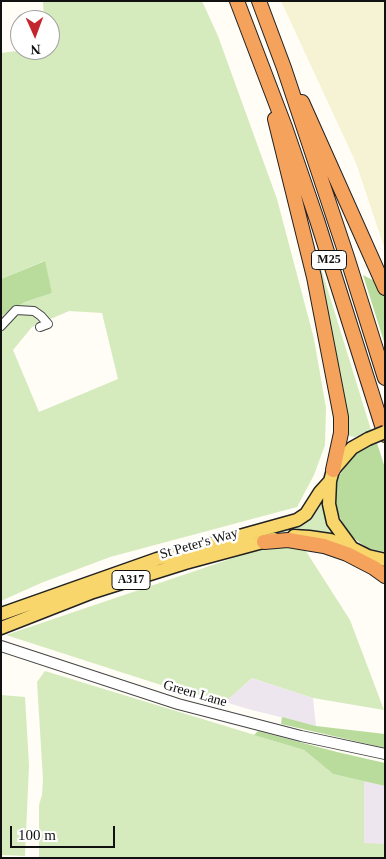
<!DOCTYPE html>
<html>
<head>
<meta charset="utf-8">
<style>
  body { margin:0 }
  #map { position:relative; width:386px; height:859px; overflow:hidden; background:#fffdf5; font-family:Georgia,serif }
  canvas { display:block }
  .frame { position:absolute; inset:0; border:2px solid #111; pointer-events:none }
  .north { position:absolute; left:10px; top:10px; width:50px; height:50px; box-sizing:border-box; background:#fff; border:1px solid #a0a0a0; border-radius:50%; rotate:178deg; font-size:14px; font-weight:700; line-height:20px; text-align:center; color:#111 }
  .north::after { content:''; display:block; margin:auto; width:18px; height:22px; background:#c4262e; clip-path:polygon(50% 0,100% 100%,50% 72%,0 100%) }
  .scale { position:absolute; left:10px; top:826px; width:105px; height:22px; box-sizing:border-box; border:2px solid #111; border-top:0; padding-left:6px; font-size:15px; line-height:18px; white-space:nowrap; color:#111; -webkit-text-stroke:4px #fff; paint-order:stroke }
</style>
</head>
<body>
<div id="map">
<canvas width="386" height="859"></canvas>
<div class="frame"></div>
<div class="north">N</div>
<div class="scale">100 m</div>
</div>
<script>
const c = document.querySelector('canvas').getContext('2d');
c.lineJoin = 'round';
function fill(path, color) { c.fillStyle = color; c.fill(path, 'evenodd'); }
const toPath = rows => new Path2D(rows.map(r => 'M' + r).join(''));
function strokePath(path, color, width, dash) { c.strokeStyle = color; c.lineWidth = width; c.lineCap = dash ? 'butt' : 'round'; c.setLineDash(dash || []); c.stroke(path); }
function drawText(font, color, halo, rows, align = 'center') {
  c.font = font + ' Georgia,serif'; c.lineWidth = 5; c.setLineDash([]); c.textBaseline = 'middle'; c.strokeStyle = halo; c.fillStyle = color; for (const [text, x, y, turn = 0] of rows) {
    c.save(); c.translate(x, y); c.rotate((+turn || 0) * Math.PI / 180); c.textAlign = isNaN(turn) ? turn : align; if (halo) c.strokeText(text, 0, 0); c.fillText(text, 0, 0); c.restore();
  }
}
const industrial = toPath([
  [252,678,313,698,316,726,248,709,225,702],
  [364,781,385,786,385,844,364,844]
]);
const farmland = toPath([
  [281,1,385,1,385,250,356,163]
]);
const green = toPath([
  [43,1,202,1,218,36,277,199,314,339,326,408,325,445,314,475,297,507,110,557,41,583,1,601,1,316,25,302,52,293,44,261,1,279,1,53,25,50,50,50,50,20,44,20],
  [69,311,102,313,118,379,39,412,13,350,32,327],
  [309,229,371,430,355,437,349,436,347,431,332,333,311,244],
  [323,497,329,528,335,537,296,531,281,532,279,529],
  [302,545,350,620,384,710,313,698,252,678,225,702,161,685,6,635,251,552,284,546],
  [45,671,304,750,333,774,364,781,364,843,385,844,385,858,39,858,39,805,42,795,43,779,37,682],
  [1,695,25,697,29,765,25,856,1,855]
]);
const forest = toPath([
  [45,261,52,293,25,302,1,316,1,279],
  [363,275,380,284,385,295,385,345],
  [377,443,385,468,385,552,367,548,347,533,333,502,337,479,353,455],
  [282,717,316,726,385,734,385,748,281,724],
  [258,731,337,752,385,763,385,786,333,774,304,750,254,735]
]);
const minor = toPath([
  [1,326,16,310,34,311,41,316,48,324,40,327]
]);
const tertiary = toPath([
  [1,646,178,704,301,736,385,754]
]);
const primary = toPath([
  [368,439,352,448,333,470,330,481,329,504,333,522,352,548,368,556,385,560],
  [294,536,309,537,330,540,352,548],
  [1,614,157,559,297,520,306,514,320,492,330,481],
  [1,628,93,592,185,563,274,539]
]);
const motorway = toPath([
  [237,1,285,127,317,220,385,435],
  [259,1,284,68,347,257,385,378],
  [302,102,385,288],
  [275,119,314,277,341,417,341,433,333,470],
  [264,542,288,540,324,546,347,554,374,568,385,576]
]);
const primaryBridge = toPath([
  [368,439,385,432]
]);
const shields = [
  [329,260,35],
  [131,580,38]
];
const shieldNames = [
  ["M25",329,260],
  ["A317",131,580]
];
const streetNames = [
  ["St Peter's Way",199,544,-16],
  ["Green Lane",195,694,16]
];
fill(industrial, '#eee6ef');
fill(farmland, '#f6f3d4');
fill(green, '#d5ebbd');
fill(forest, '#b9dc9c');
strokePath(minor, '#444', 10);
strokePath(tertiary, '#444', 12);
strokePath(primary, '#222', 15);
strokePath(motorway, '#222', 16);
strokePath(minor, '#fff', 8);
strokePath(tertiary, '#fff', 10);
strokePath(primary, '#f9d66b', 12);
strokePath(motorway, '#f5a25d', 14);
strokePath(primaryBridge, '#222', 15, []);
strokePath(primaryBridge, '#f9d66b', 12);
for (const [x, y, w] of shields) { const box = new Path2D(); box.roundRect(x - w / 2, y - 9.5, w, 19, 4); c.fillStyle = '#fff'; c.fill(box); strokePath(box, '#111', 1); }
drawText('bold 12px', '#111', null, shieldNames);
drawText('14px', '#111', '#fff', streetNames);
</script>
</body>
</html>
